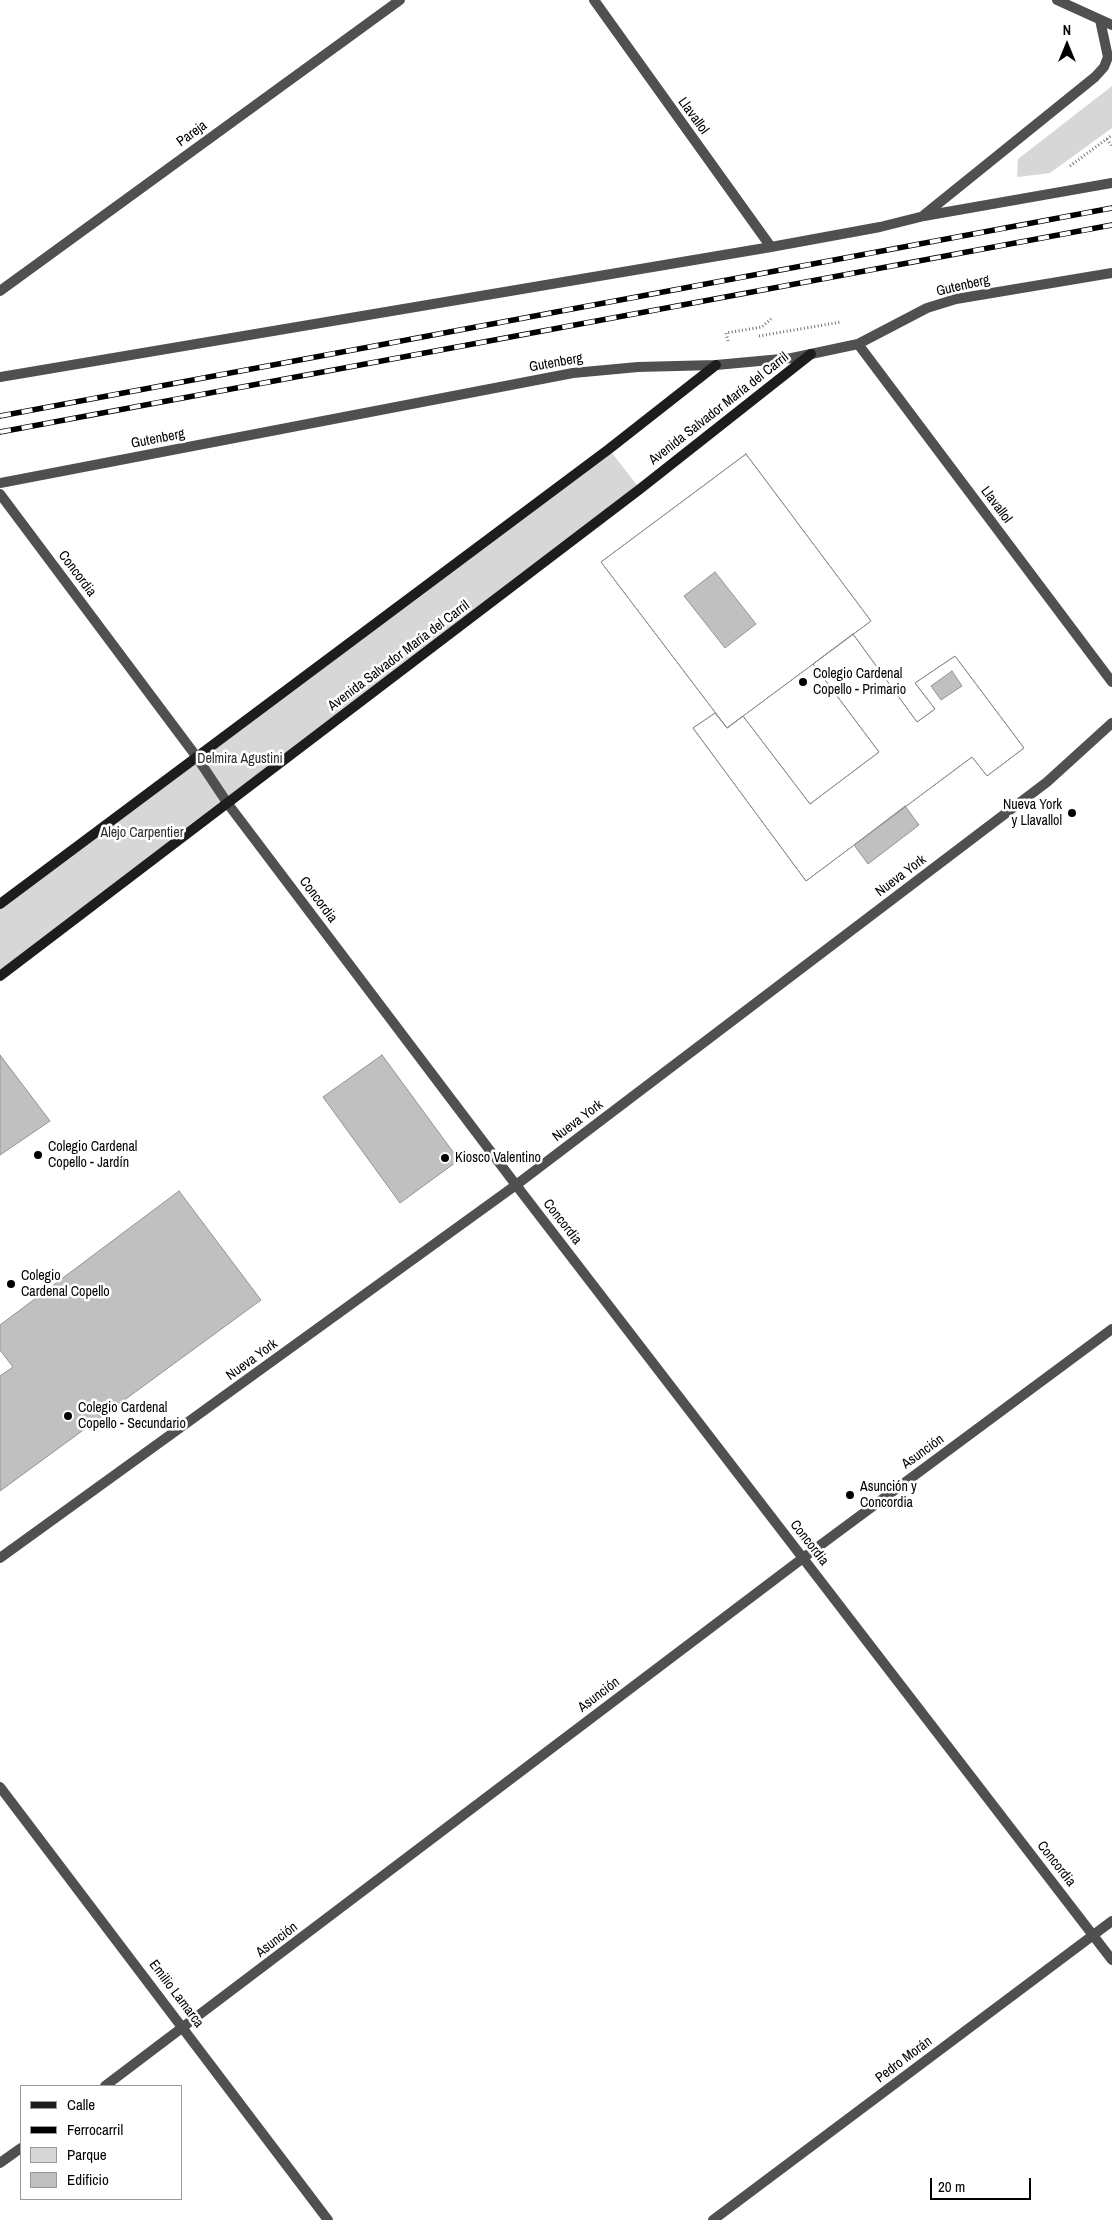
<!DOCTYPE html>
<html>
<head>
<meta charset="utf-8">
<style>
  body { margin:0 }
  #map { position:relative; width:1112px; height:2220px; overflow:hidden; background:#fff; font-family:"Archivo Narrow",sans-serif }
  canvas { display:block }
  .legend { position:absolute; left:20px; top:2085px; width:162px; height:115px; box-sizing:border-box; background:#fff; border:1px solid #999; margin:0; padding:6px 9px; list-style:none; font-size:15px; color:#000 }
  .legend li { display:flex; align-items:center; gap:10px; height:25px }
  .legend b { width:25px; border:1px solid #999 }
  .north { position:absolute; left:1042px; top:20px; width:50px; height:50px; -webkit-text-stroke:4px #fff; paint-order:stroke; rotate:0deg; font-size:14px; font-weight:700; line-height:20px; text-align:center; color:#000 }
  .north::after { content:''; display:block; margin:auto; width:18px; height:22px; background:#000; clip-path:polygon(50% 0,100% 100%,50% 72%,0 100%) }
  .scale { position:absolute; left:930px; top:2178px; width:101px; height:22px; box-sizing:border-box; border:2px solid #000; border-top:0; padding-left:6px; font-size:15px; line-height:18px; white-space:nowrap; color:#000; -webkit-text-stroke:4px #fff; paint-order:stroke }
</style>
</head>
<body>
<div id="map">
<canvas width="1112" height="2220"></canvas>
<ul class="legend">
<li><b style="height:6px;background:#1d1d1d"></b>Calle</li>
<li><b style="height:6px;background:#000"></b>Ferrocarril</li>
<li><b style="height:14px;background:#d7d7d7"></b>Parque</li>
<li><b style="height:14px;background:#c0c0c0"></b>Edificio</li>
</ul>
<div class="north">N</div>
<div class="scale">20 m</div>
</div>
<script>
const c = document.querySelector('canvas').getContext('2d');
c.lineJoin = 'round';
function fill(path, color) { c.fillStyle = color; c.fill(path, 'evenodd'); }
const toPath = rows => new Path2D(rows.map(r => 'M' + r).join(''));
function strokePath(path, color, width, dash) { c.strokeStyle = color; c.lineWidth = width; c.lineCap = dash ? 'butt' : 'round'; c.setLineDash(dash || []); c.stroke(path); }
function drawText(font, color, halo, rows, align = 'center') {
  c.font = font + ' "Archivo Narrow",sans-serif'; c.lineWidth = 5; c.setLineDash([]); c.textBaseline = 'middle'; c.strokeStyle = halo; c.fillStyle = color; for (const [text, x, y, turn = 0] of rows) {
    c.save(); c.translate(x, y); c.rotate((+turn || 0) * Math.PI / 180); c.textAlign = isNaN(turn) ? turn : align; if (halo) c.strokeText(text, 0, 0); c.fillText(text, 0, 0); c.restore();
  }
}
const green = toPath([
  [1112,86,1112,128,1050,173,1017,177,1018,159],
  [609,449,640,489,0,976,0,904]
]);
const building = toPath([
  [746,454,871,621,727,728,601,562,746,454],
  [715,572,756,624,725,648,684,596,715,572],
  [746,454,871,621,727,728,601,562,746,454],
  [853,634,917,722,935,709,915,683,955,656,1024,748,987,776,972,757,806,881,693,728,715,713,727,728,743,716,810,804,879,752,813,664,853,634],
  [952,671,962,686,941,700,931,686,952,671],
  [853,634,917,722,935,709,915,683,955,656,1024,748,987,776,972,757,806,881,693,728,715,713,727,728,743,716,810,804,879,752,813,664,853,634],
  [905,806,919,825,868,864,854,845,905,806],
  [0,1055,50,1121,0,1155,0,1055],
  [382,1055,459,1160,400,1203,323,1097,382,1055],
  [179,1191,261,1300,0,1491,0,1376,13,1367,0,1350,0,1325,179,1191]
]);
const path = toPath([
  [1107,139,1112,147],
  [1070,166,1112,135],
  [759,336,841,322],
  [728,341,726,333,762,327,772,318]
]);
const street = toPath([
  [594,0,771,247],
  [1057,0,1112,25],
  [924,215,1095,77,1104,67,1108,57,1100,20],
  [0,291,400,0],
  [858,344,1112,682],
  [0,377,771,247,880,227,924,216,1112,183],
  [0,483,573,373,638,367,716,365,792,358,858,344,927,308,956,299,1112,273],
  [0,494,196,756,228,804,516,1185,1112,1960],
  [0,1558,516,1185,1047,782,1112,723],
  [0,1787,328,2220],
  [105,2086,803,1558,1112,1329],
  [0,2163,21,2148],
  [713,2220,1112,1921]
]);
const secondary = toPath([
  [0,904,609,449,716,365],
  [0,976,640,489,811,354]
]);
const rail = toPath([
  [0,416,1112,208],
  [0,432,1112,225]
]);
const markers = [
  [803,682,5,"#000"],
  [1072,813,5,"#000"],
  [38,1155,5,"#000"],
  [445,1158,5,"#000"],
  [11,1284,5,"#000"],
  [68,1416,5,"#000"],
  [850,1495,5,"#000"]
];
const streetNames = [
  ["Llavallol",693,116,54],
  ["Pareja",192,134,-36],
  ["Gutenberg",963,286,-13],
  ["Gutenberg",556,363,-10],
  ["Avenida Salvador María del Carril",719,409,-38],
  ["Gutenberg",158,439,-11],
  ["Llavallol",996,505,53],
  ["Concordia",77,574,53],
  ["Avenida Salvador María del Carril",399,656,-37],
  ["Nueva York",901,876,-37],
  ["Concordia",318,900,53],
  ["Nueva York",578,1121,-37],
  ["Concordia",562,1222,52],
  ["Nueva York",252,1360,-36],
  ["Asunción",923,1452,-36],
  ["Concordia",809,1543,52],
  ["Asunción",599,1695,-37],
  ["Concordia",1056,1864,52],
  ["Asunción",277,1940,-37],
  ["Emilio Lamarca",176,1994,53],
  ["Pedro Morán",904,2060,-37]
];
const poiNames = [
  ["Colegio Cardenal",813,674],
  ["Copello - Primario",813,690],
  ["Nueva York",1062,805,"right"],
  ["y Llavallol",1062,821,"right"],
  ["Colegio Cardenal",48,1147],
  ["Copello - Jardín",48,1163],
  ["Kiosco Valentino",455,1158],
  ["Colegio",21,1276],
  ["Cardenal Copello",21,1292],
  ["Colegio Cardenal",78,1408],
  ["Copello - Secundario",78,1424],
  ["Asunción y",860,1487],
  ["Concordia",860,1503]
];
const parkNames = [
  ["Delmira Agustini",240,759],
  ["Alejo Carpentier",142,833]
];
fill(green, '#d7d7d7');
fill(building, '#c0c0c0');
strokePath(building, '#949494', 1);
strokePath(path, '#727272', 3, [1, 2.5]);
strokePath(street, '#505050', 10);
strokePath(secondary, '#1d1d1d', 10);
strokePath(rail, '#000', 5.5);
strokePath(rail, '#fff', 4, [11]);
for (const [x, y, r, color] of markers) { const dot = new Path2D(); dot.arc(x, y, r, 0, 2 * Math.PI); c.fillStyle = color; c.fill(dot); strokePath(dot, '#fff', 2); }
drawText('14px', '#000', '#fff', streetNames);
drawText('14px', '#000', '#fff', poiNames, 'left');
drawText('14px', '#2e2e2e', '#fff', parkNames);
</script>
</body>
</html>
